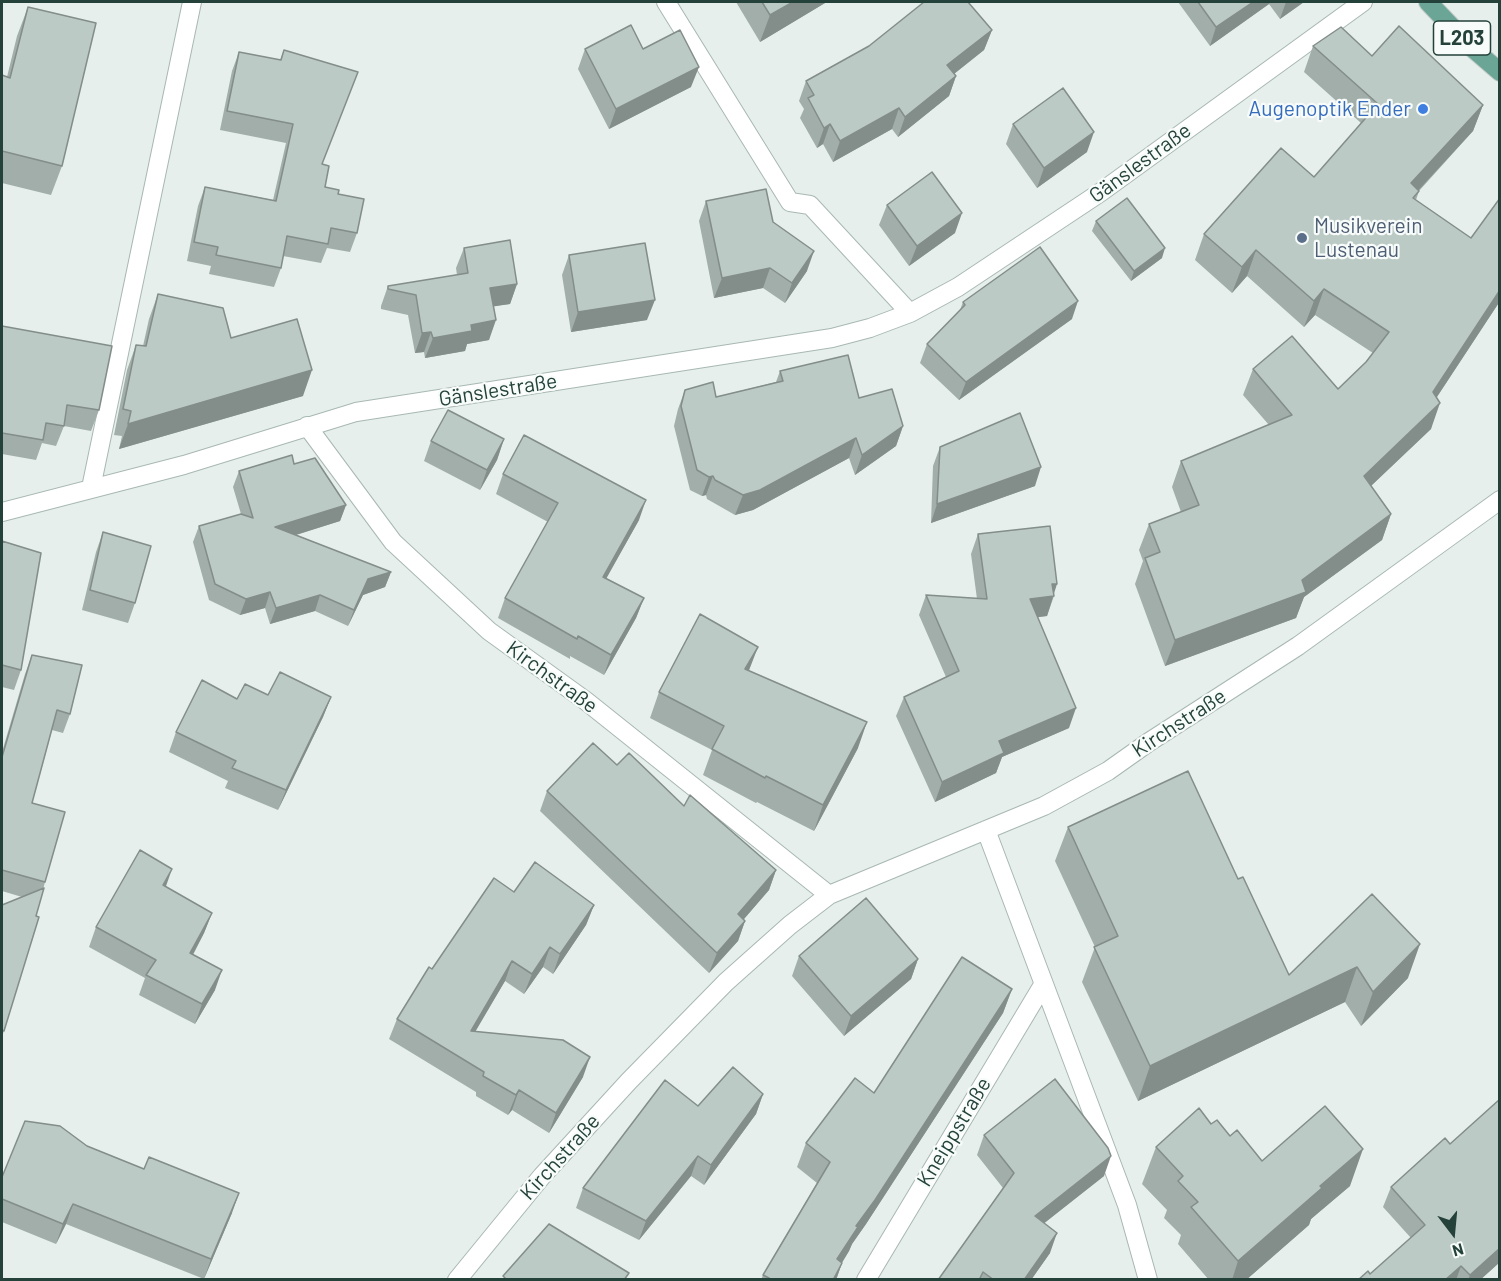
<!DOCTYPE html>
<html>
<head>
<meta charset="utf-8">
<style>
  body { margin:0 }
  #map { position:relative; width:1501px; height:1281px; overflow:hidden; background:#e6efeb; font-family:Barlow,sans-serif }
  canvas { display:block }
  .frame { position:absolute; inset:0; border:3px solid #24423a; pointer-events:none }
  .north { position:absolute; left:1423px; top:1203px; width:60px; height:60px; -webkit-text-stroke:4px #f7fbf9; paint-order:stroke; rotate:164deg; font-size:16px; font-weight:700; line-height:24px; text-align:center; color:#24423a }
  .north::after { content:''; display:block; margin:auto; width:21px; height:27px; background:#24423a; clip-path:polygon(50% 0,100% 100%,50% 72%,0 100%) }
</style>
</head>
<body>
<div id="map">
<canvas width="1501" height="1281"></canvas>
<div class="frame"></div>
<div class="north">N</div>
</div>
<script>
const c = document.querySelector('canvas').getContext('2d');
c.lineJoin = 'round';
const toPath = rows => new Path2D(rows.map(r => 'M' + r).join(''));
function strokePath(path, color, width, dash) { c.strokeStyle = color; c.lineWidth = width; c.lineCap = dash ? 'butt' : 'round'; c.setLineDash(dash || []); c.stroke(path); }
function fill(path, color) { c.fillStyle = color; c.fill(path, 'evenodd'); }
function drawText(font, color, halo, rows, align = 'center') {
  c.font = font + ' Barlow,sans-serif'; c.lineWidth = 4.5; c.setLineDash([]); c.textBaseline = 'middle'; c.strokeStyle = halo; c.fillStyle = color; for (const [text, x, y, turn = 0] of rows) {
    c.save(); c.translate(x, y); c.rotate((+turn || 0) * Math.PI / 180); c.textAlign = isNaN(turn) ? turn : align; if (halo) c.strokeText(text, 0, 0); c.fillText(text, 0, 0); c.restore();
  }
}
const minor = toPath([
  [666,2,790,202,810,205,910,313],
  [307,426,393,542,489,631,586,701,829,895],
  [91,488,192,2],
  [2,512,184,465,356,412,832,338,870,328,910,313,958,287,1101,192,1363,2],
  [986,830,1127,1205,1148,1280],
  [457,1280,542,1176,629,1081,726,982,790,925,829,895,1044,806,1108,771,1149,742,1298,646,1500,500],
  [866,1280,1043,985]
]);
const primary = toPath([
  [1428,2,1471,47,1500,72]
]);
const wall = toPath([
  [736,2,825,2,825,3,760,42],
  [1178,2,1304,2,1280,19,1269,4,1210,46],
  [28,7,62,166,51,195,2,183,2,75,7,77,17,36],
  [992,30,984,50,954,74,956,76,949,96,898,137,892,129,833,162,823,144,817,148,800,118,804,109,799,101,806,81],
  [1313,46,1372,56,1483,105,1473,131,1419,191,1416,200,1471,238,1500,198,1500,301,1437,397,1431,429,1371,486,1391,514,1382,540,1304,597,1296,618,1165,666,1135,584,1143,561,1139,550,1149,524,1181,512,1172,487,1181,461,1269,425,1243,395,1253,369,1338,389,1366,362,1373,353,1315,315,1304,327,1247,276,1232,293,1195,260,1204,234,1314,177,1361,123,1304,72],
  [585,49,643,49,691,87,609,129,578,69],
  [284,50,323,164,325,187,338,194,357,233,350,252,327,248,321,263,283,256,281,268,274,287,209,274,211,266,187,261,198,206,205,187,273,200,286,143,220,130,232,71,239,52,280,60],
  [1013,124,1087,152,1037,188,1006,144],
  [706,201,773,222,807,271,785,303,763,288,714,298,699,221],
  [887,205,955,233,909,266,879,225],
  [1096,221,1162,258,1131,281,1092,231],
  [464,248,517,284,510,304,494,306,489,340,467,344,465,351,425,358,424,352,415,353,408,315,381,309,381,306,388,286,457,275,456,268],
  [569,255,647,320,571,332,562,275],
  [158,294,231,338,303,396,119,449,122,436,114,435,127,370,136,345,143,346,149,319],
  [963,302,1072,319,959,400,920,363,927,344,960,310],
  [2,326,99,410,91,431,64,426,56,446,42,443,36,460,2,454],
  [780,371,859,398,903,426,896,446,855,475,849,458,753,510,735,515,707,499,706,495,702,496,690,490,674,426,678,409,685,390,716,397,776,382],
  [504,439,497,460,480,490,424,461,431,441],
  [940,447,1035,486,931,523,933,466],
  [294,464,346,505,340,521,296,535,391,572,385,587,363,595,348,626,315,611,270,624,265,608,240,615,209,600,193,542,199,526,241,514,233,487,239,471],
  [503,474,639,520,606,578,644,598,636,618,604,675,570,656,570,659,498,618,505,598,548,522,496,494],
  [103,532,135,603,128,623,82,610,96,552],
  [978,534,1054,594,1054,596,1047,616,1038,617,1069,728,1002,757,996,773,935,802,896,716,904,697,946,677,919,615,926,595,977,599,971,554],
  [2,541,21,670,14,690,2,687],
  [32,655,70,714,63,733,52,730,32,803,45,882,36,916,39,917,2,1037,2,905,22,897,2,891,2,752,25,674],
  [749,671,858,748,814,831,757,802,756,803,703,775,712,750,650,718,659,692],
  [268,695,331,697,323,717,278,810,225,788,228,781,169,752,176,732,237,699],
  [617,765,684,806,776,870,769,890,744,919,745,921,738,941,709,973,540,811,547,791],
  [1068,827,1238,879,1289,975,1372,894,1408,978,1361,1026,1345,1002,1138,1101,1082,982,1095,947,1055,861],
  [166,887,212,913,204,933,193,955,215,990,195,1024,139,995,145,978,89,947,96,927],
  [514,892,594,905,586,925,553,974,543,967,524,994,505,981,475,1031,583,1077,549,1133,512,1110,508,1115,476,1096,476,1092,389,1039,397,1019],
  [799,956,918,959,911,979,844,1036,792,976],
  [1012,989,1003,1013,866,1224,852,1244,849,1251,842,1263,836,1280,761,1280,763,1275,817,1183,797,1167,806,1143],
  [763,1094,756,1114,704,1185,691,1176,639,1240,576,1208,583,1188,698,1106],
  [1500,1099,1500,1262,1480,1280,1358,1280,1370,1274,1411,1238,1383,1207,1391,1187,1450,1144],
  [1211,1124,1230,1136,1262,1161,1350,1186,1311,1219,1309,1225,1246,1280,1209,1280,1178,1244,1181,1235,1164,1218,1167,1210,1142,1184,1156,1147],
  [984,1135,1104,1176,1044,1223,1050,1253,1031,1280,938,1280,1003,1188,977,1155],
  [87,1146,232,1213,204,1279,66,1224,56,1244,2,1222,2,1177]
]);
const shadedWall = toPath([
  [793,2,825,2,825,3,760,42,770,15],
  [1253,2,1270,2,1269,4,1210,46,1216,27],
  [1286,2,1304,2,1280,19],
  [992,30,984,50,940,85,947,65],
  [699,67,691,87,609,129,616,109],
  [956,76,949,96,898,137,905,117],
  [1483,105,1473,131,1401,209,1411,183],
  [899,108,892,129,833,162,840,141],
  [830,124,823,144,817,148,824,128],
  [1094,132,1087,152,1037,188,1044,168],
  [962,213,955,233,909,266,917,246],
  [1165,248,1162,258,1131,281,1134,271],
  [1256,250,1247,276,1232,293,1242,267],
  [814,251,807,271,785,303,792,283],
  [770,268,763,288,714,298,722,278],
  [517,284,510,304,483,308,490,288],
  [1324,289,1315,315,1304,327,1314,301],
  [1500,290,1500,301,1423,418,1433,392],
  [655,300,647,320,571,332,578,312],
  [1078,301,1072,319,959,400,966,382],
  [496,320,489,340,467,344,465,351,425,358,433,338,471,325],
  [431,332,424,352,415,353,422,333],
  [312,370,303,396,119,449,128,424],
  [1440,403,1431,429,1354,502,1364,476],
  [903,426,896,446,855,475,862,455],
  [856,438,849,458,753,510,735,515,743,495],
  [504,439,497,460,480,490,487,470],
  [1041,467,1035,486,931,523,937,504],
  [713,476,706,495,702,496,709,477],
  [646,500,639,520,596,597,603,577],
  [346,505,340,521,270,543,275,527],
  [1391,514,1382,540,1304,597,1296,618,1165,666,1175,640,1302,580],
  [391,572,385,587,363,595,348,626,354,610,368,579],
  [1052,584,1057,584,1047,616,1023,619,1030,599],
  [270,592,265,608,240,615,246,599],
  [320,595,315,611,270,624,276,608],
  [644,598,636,618,604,675,611,655],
  [758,647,748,673,745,669],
  [331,697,323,717,278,810,286,790],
  [1076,708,1069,728,1002,757,996,773,935,802,942,782,999,741],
  [867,722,858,748,814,831,823,805],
  [172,869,165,889,163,885],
  [776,870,769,890,731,934,738,914],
  [594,905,586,925,553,974,560,954],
  [212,913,204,933,183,973,190,953],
  [745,921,738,941,709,973,717,953],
  [1420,944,1408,978,1361,1026,1373,992],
  [550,947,543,967,524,994,532,974],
  [918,959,911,979,844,1036,851,1016],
  [512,961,505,981,464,1051,471,1031],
  [1357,967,1345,1002,1138,1101,1150,1066],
  [222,970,215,990,195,1024,202,1004],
  [1012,989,1003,1013,866,1224,852,1244,849,1251,831,1280,837,1259,856,1226],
  [590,1057,583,1077,549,1133,556,1113],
  [519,1090,512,1110,508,1115,516,1095],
  [763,1094,756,1114,704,1185,711,1165],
  [1363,1149,1350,1186,1311,1219,1309,1225,1246,1280,1232,1280,1238,1261,1320,1186],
  [698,1156,691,1176,639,1240,646,1221],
  [1111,1156,1104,1176,1028,1236,1035,1216],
  [239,1193,232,1213,204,1279,211,1259],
  [73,1204,66,1224,56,1244,63,1224],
  [1057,1233,1050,1253,1031,1280,1024,1280],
  [1500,1248,1500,1262,1480,1280,1468,1280,1470,1275],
  [842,1263,836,1280,833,1280],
  [1461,1266,1456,1280,1445,1280]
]);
const building = toPath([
  [762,2,793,2,770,15,762,2],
  [924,2,968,2,992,30,947,65,956,76,905,117,899,108,840,141,830,124,824,128,808,98,814,95,806,81,869,46,924,2],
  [1198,2,1253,2,1216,27,1198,2],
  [28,7,96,23,62,166,2,151,2,75,10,78,28,7],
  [631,25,643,49,680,30,699,67,616,109,585,49,631,25],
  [1399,26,1483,105,1411,183,1419,191,1413,198,1471,238,1500,198,1500,290,1433,392,1440,403,1364,476,1391,514,1302,580,1306,592,1175,640,1145,558,1160,552,1149,524,1199,505,1181,461,1292,415,1253,369,1292,336,1338,389,1366,362,1389,332,1324,289,1314,301,1256,250,1242,267,1204,234,1281,148,1314,177,1378,104,1313,46,1341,27,1372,56,1399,26],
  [284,50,358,72,322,164,329,166,325,187,339,190,338,194,364,199,357,233,331,228,328,244,287,236,281,268,216,255,218,247,194,242,205,187,276,201,293,124,227,111,239,52,281,60,284,50],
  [1063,88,1094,132,1044,168,1013,124,1063,88],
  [932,172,962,213,917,246,887,205,932,172],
  [766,189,773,222,814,251,792,283,770,268,722,278,706,201,766,189],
  [1127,198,1165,248,1134,271,1096,221,1127,198],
  [510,240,517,284,490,288,496,320,471,325,472,331,433,338,431,332,422,333,416,295,388,289,388,286,468,273,464,248,510,240],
  [645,243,655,300,578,312,569,255,645,243],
  [1040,247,1078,301,966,382,927,344,965,305,963,302,1040,247],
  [158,294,223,308,231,338,297,319,312,370,128,424,131,411,123,409,136,345,146,346,158,294],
  [2,326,112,346,99,410,67,405,64,426,46,423,43,440,2,433,2,326],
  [848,355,859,398,892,389,903,426,862,455,856,438,760,490,743,495,715,480,713,476,709,477,697,470,681,406,685,390,713,382,716,397,783,381,780,371,848,355],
  [448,410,504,439,487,470,431,441,448,410],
  [1020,413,1041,467,937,504,940,447,1020,413],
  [524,435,646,500,603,577,644,598,611,655,578,636,577,639,505,598,558,503,503,474,524,435],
  [292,455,294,464,315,458,346,505,275,527,391,572,368,579,354,610,320,595,276,608,270,592,246,599,215,584,199,526,241,514,253,518,239,471,292,455],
  [1050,526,1057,584,1052,584,1054,596,1030,599,1076,708,999,741,1004,753,942,782,904,697,959,671,926,595,987,599,978,534,1050,526],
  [103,532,151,546,135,603,90,590,103,532],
  [2,541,41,553,21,670,2,665,2,541],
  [700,614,758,647,745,669,867,722,823,805,766,776,765,778,712,749,724,726,659,692,700,614],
  [32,655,82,665,70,714,57,710,32,803,65,812,45,882,2,870,2,757,32,655],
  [280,672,331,697,286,790,232,768,236,761,176,732,202,680,237,699,245,684,268,695,280,672],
  [593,743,617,765,629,753,684,806,690,795,776,870,738,914,745,921,717,953,547,791,593,743],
  [1188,771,1238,879,1243,877,1289,975,1372,894,1420,944,1373,992,1357,967,1150,1066,1094,947,1118,936,1068,827,1188,771],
  [140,850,172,869,163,885,212,913,190,953,222,970,202,1004,146,975,156,960,96,927,140,850],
  [535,862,594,905,560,954,550,947,532,974,512,961,471,1031,563,1040,590,1057,556,1113,519,1090,516,1095,483,1076,484,1072,397,1019,429,967,432,969,494,878,514,892,535,862],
  [44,888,36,916,39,917,4,1031,2,1030,2,905,44,888],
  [866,898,918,959,851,1016,799,956,866,898],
  [962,957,1012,989,875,1200,856,1226,858,1227,837,1259,842,1263,833,1280,768,1280,769,1278,763,1275,830,1162,806,1143,855,1078,874,1093,962,957],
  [733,1067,763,1094,711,1165,698,1156,646,1221,583,1188,665,1080,698,1106,733,1067],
  [1055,1079,1108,1148,1111,1156,1035,1216,1057,1233,1024,1280,994,1280,983,1272,979,1280,938,1280,1014,1173,984,1135,1055,1079],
  [1500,1099,1500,1248,1470,1275,1461,1266,1445,1280,1358,1280,1368,1271,1370,1274,1425,1225,1391,1187,1445,1138,1450,1144,1500,1099],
  [1325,1106,1363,1149,1320,1186,1322,1188,1238,1261,1191,1207,1198,1202,1178,1181,1183,1176,1156,1147,1199,1108,1211,1124,1217,1120,1230,1136,1237,1130,1262,1161,1325,1106],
  [25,1121,60,1126,87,1146,144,1169,149,1157,239,1193,211,1259,73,1204,63,1224,2,1199,2,1177,25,1121],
  [549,1224,629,1273,624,1280,507,1280,503,1276,549,1224]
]);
const markers = [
  [1423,109,6,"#3f7fe0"],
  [1302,238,6,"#5c6f8a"]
];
const shields = [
  [1462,38,57]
];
const shieldNames = [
  ["L203",1462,38]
];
const shopNames = [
  ["Augenoptik Ender",1411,109]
];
const streetNames = [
  ["Gänslestraße",1140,163,-36],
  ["Gänslestraße",498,390,-9],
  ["Kirchstraße",552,677,36],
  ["Kirchstraße",1179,723,-33],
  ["Kneippstraße",954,1132,-59],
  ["Kirchstraße",560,1157,-48]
];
const serviceNames = [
  ["Musikverein",1314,226],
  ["Lustenau",1314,250]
];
strokePath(minor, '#a8b8b2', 20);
strokePath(primary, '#c2cac8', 20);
strokePath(minor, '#fff', 18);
strokePath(primary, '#6aa596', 18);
fill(wall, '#a1aea9');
fill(shadedWall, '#838d89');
fill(building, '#bbcac4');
strokePath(building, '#838d89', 1.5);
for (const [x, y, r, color] of markers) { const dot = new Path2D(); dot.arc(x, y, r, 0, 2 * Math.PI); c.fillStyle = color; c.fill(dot); strokePath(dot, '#f7fbf9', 2); }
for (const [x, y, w] of shields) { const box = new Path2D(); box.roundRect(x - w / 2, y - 17, w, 34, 4.5); c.fillStyle = '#f7fbf9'; c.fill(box); strokePath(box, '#24423a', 1.5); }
drawText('bold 20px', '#24423a', null, shieldNames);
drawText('21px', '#366cbe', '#f7fbf9', shopNames, 'right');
drawText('21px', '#24423a', '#f7fbf9', streetNames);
drawText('21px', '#4e5e75', '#f7fbf9', serviceNames, 'left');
</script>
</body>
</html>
